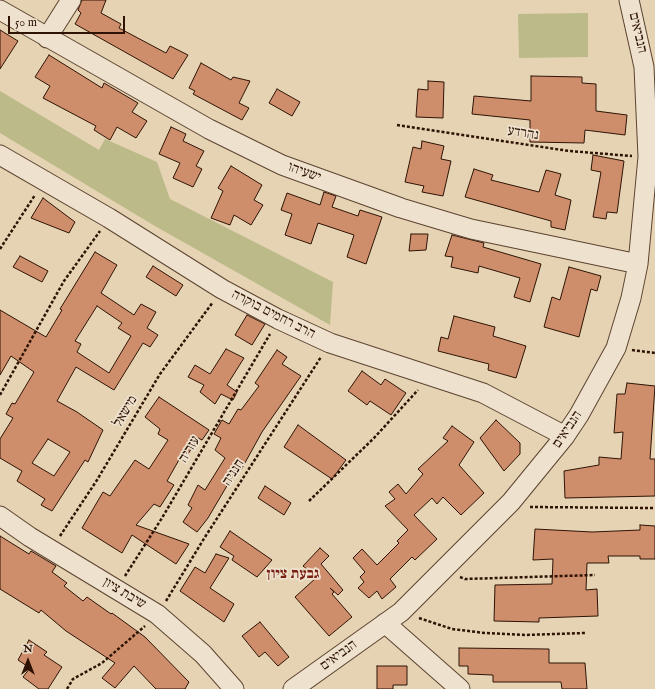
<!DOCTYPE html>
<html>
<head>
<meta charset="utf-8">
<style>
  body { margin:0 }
  #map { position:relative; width:655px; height:689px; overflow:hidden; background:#e5d3b3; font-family:"IM FELL English",serif }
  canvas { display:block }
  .north { position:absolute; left:8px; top:641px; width:40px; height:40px; -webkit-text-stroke:3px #eee2ce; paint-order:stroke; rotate:0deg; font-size:11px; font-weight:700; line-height:16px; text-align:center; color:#2e1304 }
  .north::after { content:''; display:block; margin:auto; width:14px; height:18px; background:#2e1304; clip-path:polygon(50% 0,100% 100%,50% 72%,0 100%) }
  .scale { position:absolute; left:8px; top:16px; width:117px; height:18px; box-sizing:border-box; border:2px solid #2e1304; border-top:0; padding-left:5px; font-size:12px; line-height:14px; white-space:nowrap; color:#2e1304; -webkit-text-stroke:3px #eee2ce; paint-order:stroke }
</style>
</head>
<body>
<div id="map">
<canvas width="655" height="689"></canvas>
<div class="north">N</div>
<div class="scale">50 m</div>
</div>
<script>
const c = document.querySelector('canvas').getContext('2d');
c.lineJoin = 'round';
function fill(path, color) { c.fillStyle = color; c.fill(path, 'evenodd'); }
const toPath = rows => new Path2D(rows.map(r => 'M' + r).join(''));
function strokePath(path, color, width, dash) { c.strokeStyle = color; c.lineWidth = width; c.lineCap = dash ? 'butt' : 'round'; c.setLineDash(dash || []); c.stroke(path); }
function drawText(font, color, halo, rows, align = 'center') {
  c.font = font + ' "IM FELL English","Frank Ruhl Libre",serif'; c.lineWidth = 3.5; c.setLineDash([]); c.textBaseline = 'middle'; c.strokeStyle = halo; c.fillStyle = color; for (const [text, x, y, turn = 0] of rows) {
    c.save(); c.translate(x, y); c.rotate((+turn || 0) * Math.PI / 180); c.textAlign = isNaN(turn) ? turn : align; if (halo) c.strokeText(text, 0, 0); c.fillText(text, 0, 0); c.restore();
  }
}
const green = toPath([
  [588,13,588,57,519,58,518,14],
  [0,91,99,150,105,139,157,162,170,199,333,282,330,325,155,226,0,133]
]);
const building = toPath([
  [82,0,106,0,101,13,121,24,119,28,166,53,170,46,188,55,173,79,75,24,81,13,78,10,82,0],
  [0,30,18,41,0,69,0,30],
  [49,55,102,88,104,83,138,103,132,112,147,121,136,138,117,127,110,140,94,130,96,126,43,98,50,86,35,77,49,55],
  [201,63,231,80,233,77,250,81,239,103,249,108,242,120,193,94,195,91,189,88,201,63],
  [531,76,582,77,582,83,596,84,596,111,627,115,625,135,585,130,584,143,530,142,530,120,472,114,474,96,531,101,531,76],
  [428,81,444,82,443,118,416,117,418,89,428,90,428,81],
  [277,89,300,102,292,116,269,103,277,89],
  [171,127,186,134,183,141,204,151,196,166,202,169,193,187,173,178,180,163,159,154,171,127],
  [422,141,444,146,441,159,451,161,443,196,422,192,424,186,405,182,413,147,421,149,422,141],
  [593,155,624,161,617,213,607,212,606,219,593,217,601,172,591,170,593,155],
  [231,166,262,185,254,200,263,205,251,225,234,215,230,225,211,218,223,191,218,188,231,166],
  [474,169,493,175,491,180,539,192,546,170,561,174,555,195,571,200,565,230,551,227,551,221,465,197,474,169],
  [324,192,336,196,332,207,358,216,360,210,382,217,366,264,347,257,354,235,318,223,311,244,285,235,292,214,281,210,287,193,320,205,324,192],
  [43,198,75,222,69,233,31,218,43,198],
  [411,234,428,234,426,250,409,251,411,234],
  [452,235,484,243,483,247,541,264,530,302,514,297,520,278,479,266,478,273,451,267,453,257,445,256,452,235],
  [95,252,117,265,101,293,134,315,141,304,156,312,147,328,158,335,150,347,143,343,114,390,76,367,57,401,77,412,103,430,88,462,85,460,52,511,41,505,45,499,17,481,22,471,0,458,0,439,13,418,6,414,12,403,15,404,34,372,11,356,0,375,0,310,46,337,62,310,60,309,95,252],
  [97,306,122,323,118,328,131,336,109,373,77,352,81,344,75,341,97,306],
  [48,439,70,452,54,476,32,463,48,439],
  [20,256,48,271,42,282,13,267,20,256],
  [153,266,183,285,176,296,146,277,153,266],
  [569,267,601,276,597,291,591,289,579,337,544,327,552,297,560,300,569,267],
  [247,315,265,324,252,345,235,335,247,315],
  [454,316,495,327,493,336,526,346,516,378,488,370,489,364,438,351,441,337,448,339,454,316],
  [226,349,244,358,227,385,237,392,233,400,221,394,215,404,200,392,204,385,188,377,195,365,210,374,226,349],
  [277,350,287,357,282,364,301,376,262,432,241,470,238,467,208,518,197,532,183,522,192,508,188,505,198,485,205,490,225,458,215,450,221,438,214,434,222,420,229,424,238,409,241,410,259,386,255,383,277,350],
  [362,371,381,385,385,379,406,393,391,415,370,401,367,405,348,391,362,371],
  [627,383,655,386,650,459,655,459,655,496,565,498,564,471,599,465,599,457,621,459,623,432,614,433,617,394,625,394,627,383],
  [159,397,209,430,202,440,198,438,188,454,184,451,167,481,174,485,160,507,154,504,136,525,189,544,176,564,132,535,122,553,82,528,103,492,110,496,135,460,149,469,168,440,158,434,160,429,145,417,159,397],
  [496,420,520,443,520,454,504,471,480,438,496,420],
  [298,425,346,460,332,479,284,447,298,425],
  [452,426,474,442,459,465,484,493,461,515,443,497,437,504,432,498,414,515,437,539,415,560,412,557,390,579,396,587,382,599,377,591,369,598,358,588,364,582,360,577,365,572,353,558,362,549,377,565,399,543,397,541,408,530,385,506,395,499,389,492,398,484,406,494,423,474,418,469,448,441,443,438,452,426],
  [265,486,291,503,284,515,258,498,265,486],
  [640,525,655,526,655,559,640,559,640,556,608,556,609,563,587,563,586,590,597,589,598,616,539,618,539,622,494,621,495,585,552,584,553,559,533,560,535,529,592,532,640,530,640,525],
  [230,531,272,560,257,577,232,560,234,556,220,547,230,531],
  [0,536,29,554,31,551,56,566,52,572,67,583,64,586,83,601,87,597,111,614,112,613,145,637,189,682,185,689,156,689,134,666,115,688,102,678,115,663,66,631,41,610,39,613,0,589,0,536],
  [320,548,329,556,321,564,343,590,338,595,330,588,334,592,332,594,352,617,329,636,295,597,317,577,303,566,320,548],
  [216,554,229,558,210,588,234,604,224,622,180,591,195,567,205,573,216,554],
  [260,622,289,657,278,666,265,652,259,657,242,636,260,622],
  [29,640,47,652,44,655,62,667,48,689,39,689,23,677,30,668,18,660,29,640],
  [459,648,549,649,549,663,585,663,587,689,562,689,561,682,493,682,493,675,468,674,468,666,459,666,459,648],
  [377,666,407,666,407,685,393,685,393,689,377,689,377,666]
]);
const path = toPath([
  [397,125,569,151,632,156],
  [0,249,35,195],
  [632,350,655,353],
  [0,395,64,281,100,231],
  [309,501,374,438,418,390],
  [530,507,655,508],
  [60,536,97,480,160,374,213,302],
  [125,576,162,518,270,334],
  [460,577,465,579,595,575],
  [166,601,205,537,321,357],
  [419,618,452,629,485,633,525,635,585,633],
  [67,689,73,679,102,663,145,626]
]);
const minor = toPath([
  [0,10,209,129,282,165,401,208,471,229,638,264],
  [47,38,71,0],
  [0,155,109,218,222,289,278,319,330,343,483,393,565,436],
  [0,516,30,537,157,614,203,654,234,689],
  [385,623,460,689],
  [293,689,401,612,511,502,565,436,579,415,616,348,631,298,638,264,648,157,644,67,629,0]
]);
const streetNames = [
  ["הנביאים",637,33,77],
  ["נהרדע",523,134,9],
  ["ישעיהו",304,173,20],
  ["הרב רחמים בוקרה",273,315,27],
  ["מישאל",126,412,-59],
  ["הנביאים",568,430,-56],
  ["עזריה",190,450,-59],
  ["חנניה",234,473,-57],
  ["שיבת ציון",124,594,31],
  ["הנביאים",339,656,-36]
];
const neighbourhoodNames = [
  ["גבעת ציון",293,575]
];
fill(green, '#bbba88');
fill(building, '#ce8e6c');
strokePath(building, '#2e1304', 1);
strokePath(minor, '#5c4330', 21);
strokePath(path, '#2e1304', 2.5, [3, 2]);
strokePath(minor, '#eee2ce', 19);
drawText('14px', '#2e1304', '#eee2ce', streetNames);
drawText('bold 15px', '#7a1f14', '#eee2ce', neighbourhoodNames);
</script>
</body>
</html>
